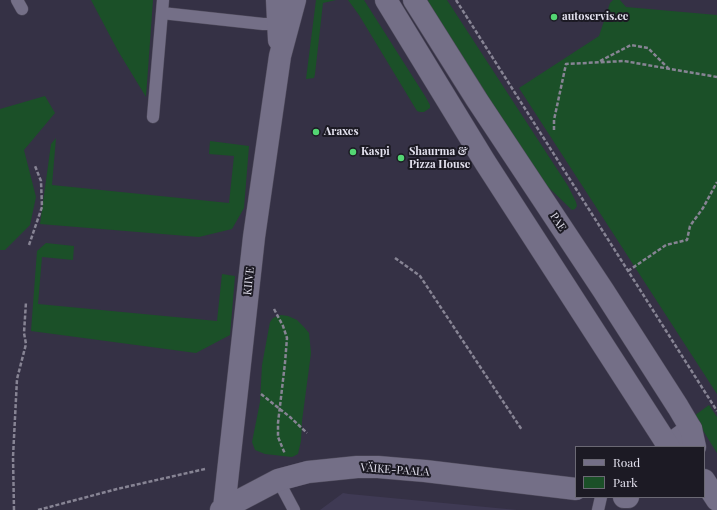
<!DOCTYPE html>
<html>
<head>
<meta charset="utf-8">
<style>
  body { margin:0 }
  #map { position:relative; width:717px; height:510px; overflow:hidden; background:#353145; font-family:"Playfair Display",serif }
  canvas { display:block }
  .legend { position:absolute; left:575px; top:446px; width:130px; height:52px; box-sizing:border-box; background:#1c1a24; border:1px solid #6b6974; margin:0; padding:5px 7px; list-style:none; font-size:12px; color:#e2e0ed }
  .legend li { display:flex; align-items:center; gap:8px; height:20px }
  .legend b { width:20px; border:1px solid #6b6974 }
</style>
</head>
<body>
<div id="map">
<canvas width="717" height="510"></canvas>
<ul class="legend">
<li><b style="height:5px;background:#746f87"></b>Road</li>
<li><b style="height:11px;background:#1b5028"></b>Park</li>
</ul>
</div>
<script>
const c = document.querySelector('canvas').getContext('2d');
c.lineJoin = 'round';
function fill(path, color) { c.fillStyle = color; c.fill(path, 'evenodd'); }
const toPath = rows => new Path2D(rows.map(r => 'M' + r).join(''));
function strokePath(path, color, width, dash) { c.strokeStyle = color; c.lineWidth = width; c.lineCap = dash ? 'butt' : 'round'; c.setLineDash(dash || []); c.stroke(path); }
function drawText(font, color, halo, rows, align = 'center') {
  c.font = font + ' "Playfair Display",serif'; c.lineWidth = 4; c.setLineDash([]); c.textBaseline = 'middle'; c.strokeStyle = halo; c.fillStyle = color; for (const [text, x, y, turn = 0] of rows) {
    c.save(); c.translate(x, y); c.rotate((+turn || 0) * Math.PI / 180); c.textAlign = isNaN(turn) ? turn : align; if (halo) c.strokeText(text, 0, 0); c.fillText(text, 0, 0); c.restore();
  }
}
const built = toPath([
  [343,493,349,494,517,510,320,510]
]);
const green = toPath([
  [91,0,153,0,146,97,118,51],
  [316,0,336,0,323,3,315,74,314,78,306,79],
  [348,0,364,0,425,96,430,105,430,108,424,112,420,112,417,111,359,15],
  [429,0,447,0,568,186,576,202,577,206,575,209,572,210,546,185,424,3],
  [613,0,620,0,626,7,717,15,717,394,519,88,599,36,610,3],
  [45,96,55,113,24,150,36,197,30,225,5,250,0,250,0,109],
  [56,138,52,185,229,203,234,156,209,154,210,141,249,146,244,208,232,229,199,237,40,224,51,144],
  [46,243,74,246,73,260,42,257,38,304,217,321,222,274,235,276,230,335,196,353,31,331,37,251],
  [281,315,288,316,297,320,304,327,309,333,311,353,302,421,301,441,298,454,292,457,265,454,255,450,252,442,260,402,262,365,270,322,273,318],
  [709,405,717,417,717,453,694,416]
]);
const path = toPath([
  [456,0,717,411],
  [600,61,631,45,648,48,668,68],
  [554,130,554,120,566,64,624,61,717,77],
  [29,245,42,207,41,181,35,166],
  [395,258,420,276,522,430],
  [628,271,666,245,687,240,690,226,703,208,717,182],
  [274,309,283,326,287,338,285,363,278,423,278,437,285,454],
  [261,394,290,417,307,433],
  [14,510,13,457,17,379,26,344,24,333,26,302],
  [38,510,117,489,205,469]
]);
const service = toPath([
  [17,0,22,9],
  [162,13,263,24,278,24],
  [153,117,163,0],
  [278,480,294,510],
  [598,510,601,497]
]);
const minor = toPath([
  [277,0,279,40],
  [666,447,691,429],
  [624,497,628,497],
  [224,508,254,237,280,56,295,0],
  [221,510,278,480,308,472,357,467,378,467,425,471,576,489]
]);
const secondary = toPath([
  [386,0,485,162,669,447],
  [414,0,477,100,603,290,678,407,691,429,695,447],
  [704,480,717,500]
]);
const markers = [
  [554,17,4,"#53d673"],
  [316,132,4,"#53d673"],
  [353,152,4,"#53d673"],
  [401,158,4,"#53d673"]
];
const poiNames = [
  ["autoservis.ee",562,17],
  ["Araxes",324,132],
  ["Kaspi",361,152],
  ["Shaurma &",409,152],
  ["Pizza House",409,165]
];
const streetNames = [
  ["PAE",558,222,56],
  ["KIIVE",249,281,-84],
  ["VÄIKE-PAALA",395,470,4]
];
fill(built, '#3f3a54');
fill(green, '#1b5028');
strokePath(service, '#504c5d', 13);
strokePath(minor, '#504c5d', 23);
strokePath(secondary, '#504c5d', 23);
strokePath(path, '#878494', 2.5, [4, 2]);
strokePath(service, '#746f87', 12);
strokePath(minor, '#746f87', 22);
strokePath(secondary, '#746f87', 22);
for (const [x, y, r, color] of markers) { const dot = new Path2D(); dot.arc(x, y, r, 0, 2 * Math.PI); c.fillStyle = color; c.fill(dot); strokePath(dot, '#1c1a24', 1.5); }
drawText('bold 11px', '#e2e0ed', '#1c1a24', poiNames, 'left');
drawText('11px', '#e2e0ed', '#1c1a24', streetNames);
</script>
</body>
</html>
